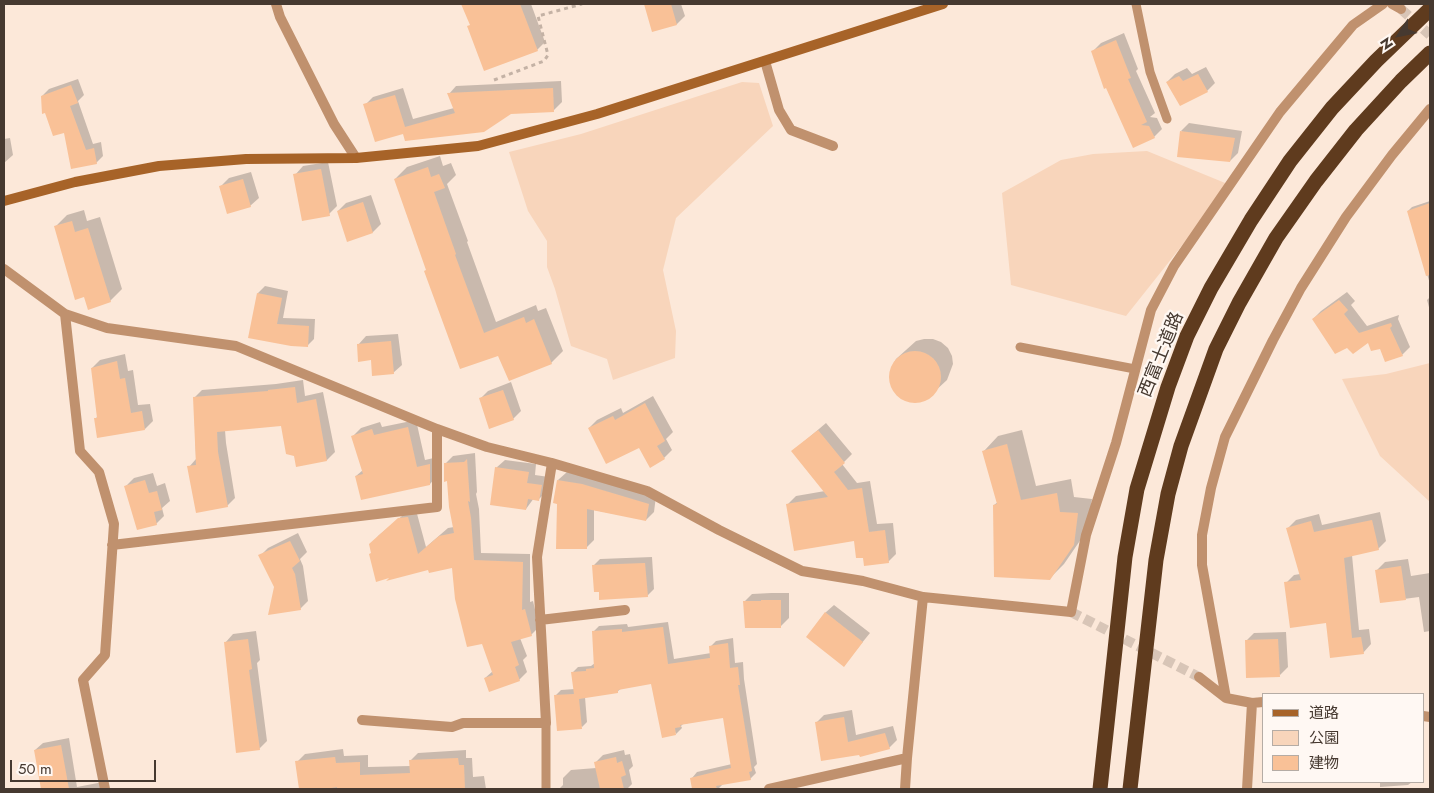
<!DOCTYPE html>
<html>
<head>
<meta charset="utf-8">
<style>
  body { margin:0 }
  #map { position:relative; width:1434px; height:793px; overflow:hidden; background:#fce8d9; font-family:Jost,"Noto Sans JP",sans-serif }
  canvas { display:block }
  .frame { position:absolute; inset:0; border:5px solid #463930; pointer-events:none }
  .legend { position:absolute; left:1262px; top:693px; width:162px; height:90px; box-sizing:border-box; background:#fff8f3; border:1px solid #b5aca5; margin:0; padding:6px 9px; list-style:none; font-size:15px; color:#463930 }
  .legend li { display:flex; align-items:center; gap:10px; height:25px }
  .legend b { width:25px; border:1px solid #b5aca5 }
  .north { position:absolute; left:1374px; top:10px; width:50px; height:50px; -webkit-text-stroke:4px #fff8f3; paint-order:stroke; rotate:236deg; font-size:14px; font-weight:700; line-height:20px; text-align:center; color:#463930 }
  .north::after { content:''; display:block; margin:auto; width:18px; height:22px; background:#463930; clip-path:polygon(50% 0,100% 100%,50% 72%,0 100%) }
  .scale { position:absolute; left:10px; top:760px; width:146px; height:22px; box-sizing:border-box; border:2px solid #463930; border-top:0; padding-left:6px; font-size:15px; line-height:18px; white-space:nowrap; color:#463930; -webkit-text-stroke:4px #fff8f3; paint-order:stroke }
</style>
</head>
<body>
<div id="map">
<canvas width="1434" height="793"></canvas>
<div class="frame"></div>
<ul class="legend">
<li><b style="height:6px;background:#a76328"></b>道路</li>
<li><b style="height:14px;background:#f8d5bb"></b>公園</li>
<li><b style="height:14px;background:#f9c197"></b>建物</li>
</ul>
<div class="north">N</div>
<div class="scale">50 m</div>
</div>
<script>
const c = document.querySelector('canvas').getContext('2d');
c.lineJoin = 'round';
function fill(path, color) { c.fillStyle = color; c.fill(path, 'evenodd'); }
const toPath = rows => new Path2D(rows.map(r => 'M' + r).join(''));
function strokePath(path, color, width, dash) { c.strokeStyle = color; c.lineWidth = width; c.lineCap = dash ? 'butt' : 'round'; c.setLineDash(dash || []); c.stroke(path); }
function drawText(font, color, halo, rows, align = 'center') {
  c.font = font + ' Jost,"Noto Sans JP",sans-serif'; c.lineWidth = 4.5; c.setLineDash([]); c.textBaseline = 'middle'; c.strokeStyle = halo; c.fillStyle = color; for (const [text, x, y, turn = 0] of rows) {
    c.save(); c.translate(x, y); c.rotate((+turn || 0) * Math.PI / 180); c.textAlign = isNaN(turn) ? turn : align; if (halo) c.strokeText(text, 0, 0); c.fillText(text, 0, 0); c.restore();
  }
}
const green = toPath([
  [742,82,759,83,773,126,676,218,663,270,676,331,675,358,613,380,607,359,571,346,555,289,547,267,547,241,528,211,509,152,581,134],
  [1147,151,1230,185,1126,316,1011,285,1002,193,1061,160,1093,154],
  [1430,363,1430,502,1380,456,1342,379,1386,374]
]);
const shadow = toPath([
  [462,4,531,4,545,42,537,50,471,24],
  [645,4,681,4,685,16,677,24,653,30],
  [1124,33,1138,69,1136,71,1155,113,1150,117,1157,118,1162,129,1154,137,1134,146,1093,51,1101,43],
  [1206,67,1215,83,1207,91,1180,104,1167,82,1175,74,1187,68,1192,74],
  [78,79,84,95,78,101,93,144,101,142,103,156,96,163,65,131,42,96,49,89],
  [561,81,562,102,554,110,510,113,404,132,365,105,373,97,403,88,413,119,454,108,449,94,456,86],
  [1189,123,1242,131,1238,153,1230,161,1181,131],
  [10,138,13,155,4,163,4,139],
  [440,156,443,166,451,163,456,175,447,184,468,241,467,242,496,322,536,305,538,311,546,308,563,351,551,363,499,354,427,269,395,179,407,167],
  [328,162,337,206,329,214,295,175,303,166],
  [251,172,259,198,250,206,221,186,229,178],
  [371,195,381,224,373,232,348,240,338,211,346,203],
  [1430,201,1430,284,1408,211,1412,207],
  [84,210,87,221,100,217,122,289,110,301,84,295,55,227,67,215],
  [265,286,288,291,283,318,315,319,314,339,307,346,249,337,258,293],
  [1347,292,1355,301,1351,305,1367,326,1399,315,1398,319,1410,347,1402,355,1313,319,1321,311],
  [1430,297,1430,311,1427,300],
  [398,334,402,365,393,373,358,345,366,336],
  [924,339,933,339,941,342,948,348,952,356,953,364,947,380,934,392,929,397,914,402,900,397,895,392,891,384,890,375,892,367,896,359,916,341],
  [125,354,128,371,133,370,138,405,150,404,153,421,145,429,95,419,98,416,92,368,100,360],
  [303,380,305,396,323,392,335,452,327,460,297,465,295,455,282,425,225,430,226,443,235,498,227,506,189,467,196,459,194,398,202,390,276,384],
  [511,382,521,411,513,419,480,399,488,391],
  [653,396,673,432,666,439,672,450,664,458,639,446,589,428,597,420,621,408,623,413],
  [416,420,425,460,438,457,438,475,430,484,356,476,363,470,353,436,361,428,380,422,382,427],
  [826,423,852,454,842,464,857,483,870,481,877,524,893,523,896,554,888,562,864,556,855,539,788,504,796,496,825,491,793,451],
  [1022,430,1036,486,1071,479,1074,497,1092,499,1088,529,1064,564,1049,579,994,505,998,502,984,451,998,436],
  [475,453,477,492,476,494,479,509,481,553,530,554,530,602,533,601,539,627,531,635,520,638,527,656,523,660,527,672,519,680,485,678,493,671,453,566,429,568,372,553,378,536,408,511,416,510,426,547,448,528,454,527,445,464,453,456],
  [505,460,536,464,535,475,549,477,547,491,539,499,534,498,526,509,496,468],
  [567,472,656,496,654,512,646,520,594,510,594,540,586,548,558,480],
  [153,473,157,486,165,483,170,501,162,508,164,516,156,524,126,486,134,478],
  [1380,512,1386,541,1378,549,1352,555,1359,630,1369,629,1371,644,1363,653,1327,622,1286,583,1294,575,1300,574,1288,528,1296,520,1319,514,1322,525],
  [298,533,307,552,300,559,303,566,308,601,300,609,275,587,260,556,268,548],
  [652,557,654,589,647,596,600,591,593,566,600,559],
  [1408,559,1411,576,1430,573,1430,631,1424,632,1419,597,1381,602,1377,570,1385,562],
  [771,593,789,593,789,618,781,626,744,602,752,594],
  [834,605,870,633,844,665,825,613],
  [668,622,674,659,711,653,710,647,716,641,733,638,735,663,743,662,744,679,757,764,754,767,756,773,750,779,724,783,718,789,702,789,692,778,697,772,732,764,724,717,683,724,681,726,682,728,676,734,652,682,622,688,618,691,585,697,587,722,582,727,555,696,561,690,575,689,572,673,578,667,591,666,595,663,593,632,599,626,627,624,628,627],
  [256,631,260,660,257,663,267,741,259,749,225,643,233,634],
  [1286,632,1288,667,1280,675,1246,641,1254,633],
  [852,710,856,735,893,726,897,740,889,748,861,755,816,723,824,715],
  [69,738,77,787,103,782,105,789,42,789,35,750,43,743],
  [343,749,344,756,368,755,368,767,410,766,410,761,418,753,466,750,466,758,472,758,473,777,484,776,486,789,301,789,297,762,305,754],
  [624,750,625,755,630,754,633,766,629,770,632,784,627,789,559,789,563,785,563,778,571,770,596,768,595,763,603,755],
  [1380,782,1412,782,1408,785,1380,787]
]);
const building = toPath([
  [461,4,520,4,538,51,484,71,467,26,470,25],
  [644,4,671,4,677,25,652,32],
  [1116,40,1131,78,1128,79,1147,122,1141,125,1149,126,1155,138,1133,148,1106,88,1104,89,1091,51],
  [1198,74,1208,92,1180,106,1166,82,1179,76,1183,81],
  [71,85,78,103,70,106,86,150,94,148,97,164,71,169,64,133,53,136,45,113,42,114,41,96],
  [553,88,554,112,511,114,484,132,405,141,403,134,375,142,363,104,395,95,405,127,455,113,447,93],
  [1180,131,1235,138,1230,162,1177,157],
  [428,167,431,177,439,174,445,188,434,192,456,254,455,255,484,333,524,317,526,323,534,319,552,364,509,381,498,356,460,369,424,271,426,270,394,179],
  [321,169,330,216,302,221,293,174],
  [243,179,251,207,227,214,219,186],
  [363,202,373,233,347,242,337,211],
  [1430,203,1430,275,1426,276,1407,211],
  [72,221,75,232,88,228,111,302,88,310,84,297,75,300,54,226],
  [257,293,282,298,277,324,309,326,308,347,291,346,248,338],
  [1339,300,1348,310,1344,314,1359,333,1391,323,1392,326,1390,328,1403,356,1385,362,1380,349,1371,351,1368,343,1353,354,1347,348,1335,354,1312,319],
  [391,341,394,374,372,376,371,360,358,362,357,344],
  '889 377a26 26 0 1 1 52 0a26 26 0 1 1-52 0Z',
  [117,361,120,379,125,378,131,413,142,411,145,430,97,438,94,418,97,418,91,368],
  [295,387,297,403,316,399,327,461,296,467,294,456,286,454,281,426,217,432,218,452,228,507,196,513,187,466,196,465,193,397,268,391,268,390],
  [503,390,514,420,489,429,479,398],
  [645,403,665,441,657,446,665,459,650,468,639,448,606,464,588,428,613,416,615,420],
  [408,427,417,467,430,464,430,485,361,500,355,476,363,474,351,436,372,429,374,435],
  [818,430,845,463,834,472,848,490,862,488,869,532,885,530,889,563,864,566,863,558,856,558,854,541,794,551,786,504,828,497,791,451],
  [1007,444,1021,500,1057,493,1060,512,1078,513,1074,545,1050,580,994,577,993,505,997,504,982,451],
  [467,459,470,502,468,501,471,518,474,560,523,562,522,610,525,609,532,636,511,642,519,665,515,667,520,681,489,692,484,678,493,675,482,644,467,647,455,599,452,568,429,573,428,570,386,581,389,578,376,582,369,554,371,553,369,544,398,518,408,517,418,554,439,536,454,533,449,507,447,481,444,482,444,463,464,462],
  [495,467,529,472,527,483,542,485,539,501,528,499,526,510,490,505],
  [145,480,149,493,157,491,162,510,154,512,157,525,137,530,124,486],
  [557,480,582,484,649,504,646,521,587,509,587,549,556,549,557,504,553,503],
  [1372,520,1379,550,1344,558,1352,638,1361,637,1364,654,1330,658,1326,623,1290,628,1284,582,1301,580,1286,528,1311,521,1314,532],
  [290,541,300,561,292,568,295,574,301,610,268,615,274,587,258,555],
  [645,563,648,597,599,600,599,592,594,592,592,565],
  [1401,566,1406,600,1380,603,1375,570],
  [761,600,781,600,781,628,745,628,743,601,761,601],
  [825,612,863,642,844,667,806,637],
  [663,627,668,664,710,658,709,646,728,643,730,668,738,667,740,685,738,685,752,771,749,772,751,780,716,786,717,789,692,789,690,778,731,768,723,718,680,725,681,727,675,728,676,735,662,738,651,684,618,690,618,693,579,699,582,729,557,731,554,695,574,694,571,672,586,671,586,669,594,668,592,631,622,629,622,632],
  [248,639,252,669,249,670,260,750,236,753,224,642],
  [1278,639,1280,677,1246,678,1245,640],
  [844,717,848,742,885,733,890,749,860,757,859,755,821,761,815,722],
  [61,745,69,789,41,789,34,750],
  [335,757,336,763,360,762,360,775,410,773,409,760,458,758,459,765,464,765,465,789,337,789,337,787,325,789,299,789,295,761],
  [616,757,617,763,622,761,626,775,621,777,624,789,600,789,594,762]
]);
const streetTunnel = toPath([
  [1401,9,1430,35],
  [1071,612,1199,677]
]);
const path = toPath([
  [494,80,544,61,548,55,538,16,582,4]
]);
const lane = toPath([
  [1136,4,1150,72,1167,119],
  [1020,347,1135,369],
  [546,723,546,789]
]);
const street = toPath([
  [276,4,280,17,334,124,356,158],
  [1392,4,1401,9],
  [765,61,779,110,791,130,833,146],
  [4,269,65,314,107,328,236,346,437,429,487,447,552,463,647,491,719,530,802,571,863,581,923,597,1071,612,1086,535,1116,443,1151,310,1174,266,1280,112,1353,25,1383,4],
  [65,314,80,451,99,472,114,524,105,655,83,680,105,789],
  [112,545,437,507,437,429],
  [540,620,625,610],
  [1199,677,1226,698,1252,703,1263,702],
  [1226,698,1202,565,1202,535,1211,488,1225,437,1273,340,1301,288,1346,217,1392,155,1430,109],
  [1423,716,1430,717],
  [362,720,452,727,463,723,546,723,537,557,552,463],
  [769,789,907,758,923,597],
  [905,789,907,758],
  [1247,789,1252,703]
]);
const secondary = toPath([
  [4,201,75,182,159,166,246,159,356,158,478,146,597,114,943,4]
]);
const highway = toPath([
  [1100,789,1125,557,1137,489,1168,387,1187,336,1211,288,1251,220,1290,161,1332,108,1376,61,1430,9],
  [1130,789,1156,560,1168,494,1181,446,1216,349,1239,303,1276,238,1316,181,1356,130,1401,81,1430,53]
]);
const streetNames = [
  ["西富士道路",1162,355,-68]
];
fill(green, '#f8d5bb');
fill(shadow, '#0003');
fill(building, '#f9c197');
strokePath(streetTunnel, '#d8c5b7', 10, [10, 5]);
strokePath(path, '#c4b2a5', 3, [4, 4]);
strokePath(lane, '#c0916e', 9);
strokePath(street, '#c0916e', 10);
strokePath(secondary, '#a76328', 10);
strokePath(highway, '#5f3b1e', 15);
drawText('18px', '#463930', '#fff8f3', streetNames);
</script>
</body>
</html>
